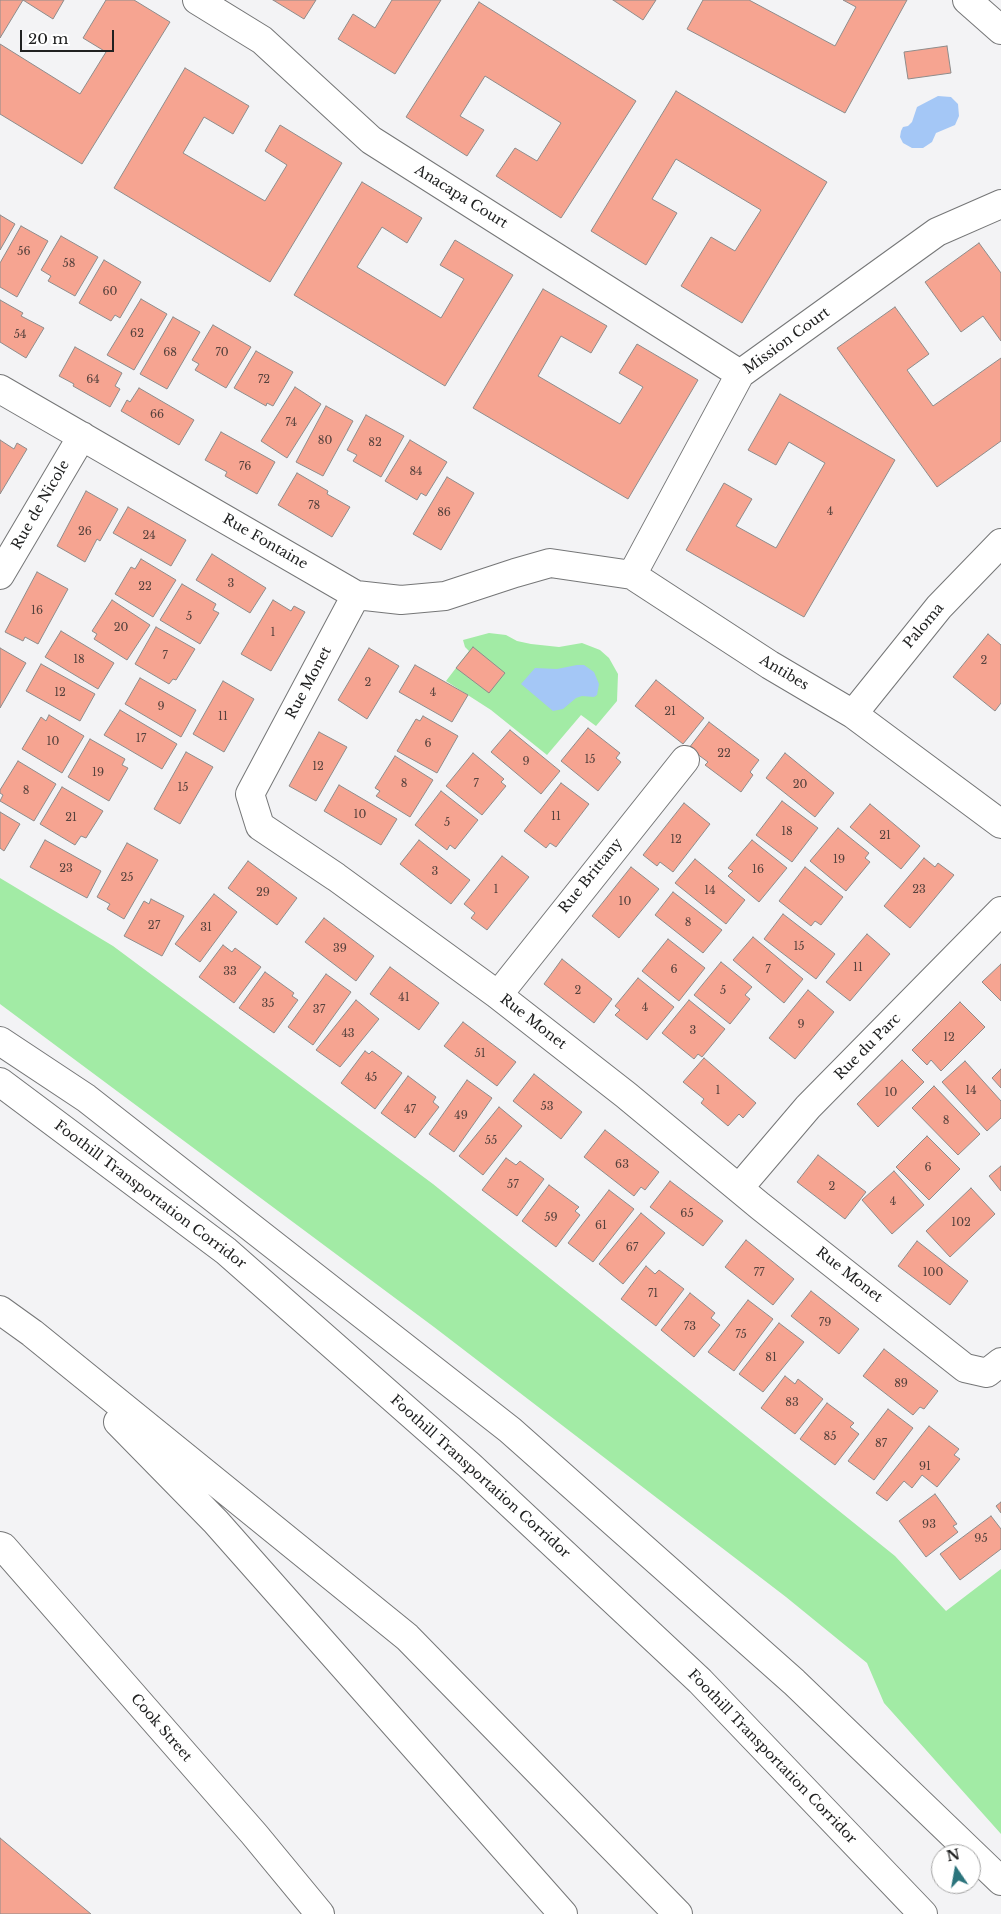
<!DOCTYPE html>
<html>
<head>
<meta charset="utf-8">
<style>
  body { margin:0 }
  #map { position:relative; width:1001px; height:1914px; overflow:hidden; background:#f3f3f5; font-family:"Libre Baskerville",serif }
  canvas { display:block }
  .north { position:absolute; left:931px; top:1844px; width:50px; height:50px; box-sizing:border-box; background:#fff; border:1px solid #a6a6a6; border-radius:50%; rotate:348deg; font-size:14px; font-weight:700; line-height:20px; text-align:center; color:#202121 }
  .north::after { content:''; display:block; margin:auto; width:18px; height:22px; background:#2b747c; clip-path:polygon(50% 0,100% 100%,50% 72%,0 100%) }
  .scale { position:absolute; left:20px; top:30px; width:94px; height:22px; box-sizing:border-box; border:2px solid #202121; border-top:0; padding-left:6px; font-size:15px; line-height:18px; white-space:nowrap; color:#202121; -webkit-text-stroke:4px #fff; paint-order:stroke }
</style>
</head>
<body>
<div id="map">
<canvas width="1001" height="1914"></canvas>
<div class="north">N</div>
<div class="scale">20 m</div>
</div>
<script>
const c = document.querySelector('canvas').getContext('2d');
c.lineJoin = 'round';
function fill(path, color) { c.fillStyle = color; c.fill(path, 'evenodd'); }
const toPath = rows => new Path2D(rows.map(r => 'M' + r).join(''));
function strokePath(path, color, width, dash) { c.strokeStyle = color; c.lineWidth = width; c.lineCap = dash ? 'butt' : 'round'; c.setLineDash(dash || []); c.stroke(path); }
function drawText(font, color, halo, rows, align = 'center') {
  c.font = font + ' "Libre Baskerville",serif'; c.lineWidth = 4; c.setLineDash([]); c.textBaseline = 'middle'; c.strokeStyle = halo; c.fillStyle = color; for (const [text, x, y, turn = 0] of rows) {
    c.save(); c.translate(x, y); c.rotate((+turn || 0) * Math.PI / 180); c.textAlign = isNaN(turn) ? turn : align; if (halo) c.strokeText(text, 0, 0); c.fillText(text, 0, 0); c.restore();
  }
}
const green = toPath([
  [489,633,506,635,517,641,531,644,559,647,582,643,600,650,609,658,618,674,617,701,596,726,581,715,547,755,491,710,446,681,469,651,465,647,463,640],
  [0,878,113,946,433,1184,895,1556,946,1611,1001,1569,1001,1834,884,1703,867,1663,786,1597,434,1327,0,1004]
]);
const water = toPath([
  [938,96,951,97,958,104,959,116,955,125,936,133,932,142,923,148,912,148,903,143,900,137,901,131,903,127,908,126,912,122,917,107],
  [577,665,584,665,594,672,599,684,597,695,594,697,582,696,576,698,563,709,553,711,521,684,535,668,557,669]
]);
const building = toPath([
  [0,0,64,0,53,19,23,0,0,38,0,0],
  [106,0,134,0,170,22,82,164,0,114,0,44,80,94,106,52,83,38,106,0],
  [273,0,316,0,304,19,273,0],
  [392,0,441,0,395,74,338,39,353,14,375,28,392,0],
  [613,0,656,0,643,20,613,0],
  [703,0,749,0,835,46,856,7,843,0,907,0,845,113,687,29,703,0],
  [479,2,636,101,561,218,496,176,515,148,537,161,561,123,485,76,460,116,484,130,467,156,406,117,479,2],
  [947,46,951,73,908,79,904,52,947,46],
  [185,68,249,106,233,134,204,117,183,153,265,201,287,165,265,151,280,125,342,163,270,282,114,188,185,68],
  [676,91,827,182,742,323,681,286,711,237,735,251,761,210,676,159,652,199,677,213,646,265,591,231,676,91],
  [362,182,422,218,407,243,382,227,357,267,441,318,464,279,440,265,455,240,513,275,445,386,294,295,362,182],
  [0,215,15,224,0,250,0,215],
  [21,226,48,241,17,297,0,287,0,263,21,226],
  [61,236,98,257,75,296,48,281,51,276,41,270,61,236],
  [979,243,1001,273,1001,341,983,316,961,332,925,282,979,243],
  [104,260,141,282,120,318,115,315,111,321,79,303,104,260],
  [543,289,607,326,591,353,561,336,538,376,620,424,643,387,619,373,637,344,698,380,628,499,473,408,543,289],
  [141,299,167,314,134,370,107,355,141,299],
  [0,300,23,313,21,316,44,328,26,358,0,342,0,300],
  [895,307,929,354,907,370,933,406,1001,358,1001,441,937,487,837,348,895,307],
  [173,317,200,332,167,389,140,374,173,317],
  [213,325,251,347,226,388,195,370,199,364,192,360,213,325],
  [75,347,122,373,115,386,120,389,110,407,73,386,74,384,59,376,75,347],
  [256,351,293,372,273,406,267,403,266,406,234,388,256,351],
  [295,387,321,404,287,458,261,441,295,387],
  [139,388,194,420,179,445,121,411,127,400,130,402,139,388],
  [780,394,895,460,804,617,686,550,724,483,752,499,736,526,776,548,825,463,789,442,776,465,748,450,780,394],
  [326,406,353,421,323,476,296,462,326,406],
  [366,415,404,436,381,477,353,461,357,455,347,450,366,415],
  [221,432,275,462,257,494,225,476,227,472,205,460,221,432],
  [0,440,14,449,17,443,27,449,0,494,0,440],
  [410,440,447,462,426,496,421,493,417,500,385,481,410,440],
  [297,473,328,491,327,494,350,507,332,537,278,505,297,473],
  [447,477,474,493,441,550,413,534,447,477],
  [86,491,118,509,100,541,97,539,85,562,57,546,86,491],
  [128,507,186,540,171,566,113,533,128,507],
  [212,554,266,588,250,613,196,580,212,554],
  [141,559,176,580,153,617,115,594,131,567,135,569,141,559],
  [37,572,68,589,38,644,25,637,23,641,5,632,37,572],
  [182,584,216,604,213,610,219,613,200,644,160,620,182,584],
  [112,600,150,625,127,660,94,639,97,634,92,631,112,600],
  [273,600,291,611,294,606,305,612,271,671,241,654,273,600],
  [156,627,195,649,176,680,173,679,169,684,135,664,156,627],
  [61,631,114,663,98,689,45,657,61,631],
  [988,634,1001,645,1001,703,995,711,953,677,988,634],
  [473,647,505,673,489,693,456,668,473,647],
  [0,648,26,663,0,708,0,648],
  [369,648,399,666,367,719,338,700,369,648],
  [41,664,95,694,80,721,26,691,41,664],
  [415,665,468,695,452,722,399,692,415,665],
  [140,678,196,710,181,737,125,704,140,678],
  [656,680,704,718,683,744,635,706,656,680],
  [223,681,254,699,224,752,193,734,223,681],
  [120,710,177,744,162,769,104,735,120,710],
  [49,715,84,736,62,773,22,749,41,717,46,721,49,715],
  [423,716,458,736,437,773,397,751,416,719,420,721,423,716],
  [709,722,759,760,750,772,753,775,741,792,705,765,708,762,689,748,709,722],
  [588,728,620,753,616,758,621,762,598,791,561,761,588,728],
  [510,730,560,771,541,794,491,752,510,730],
  [319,732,347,747,316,801,289,786,319,732],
  [90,739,125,759,122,765,128,768,109,801,68,777,90,739],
  [186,752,213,767,180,824,154,809,186,752],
  [473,753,504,779,501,782,506,786,482,815,446,786,473,753],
  [785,753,834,793,815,817,766,778,785,753],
  [395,756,433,780,410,817,376,796,380,791,375,788,395,756],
  [18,761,56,784,34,821,0,801,3,795,0,793,0,790,18,761],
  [561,783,589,804,556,847,550,843,546,848,524,831,561,783],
  [339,785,397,819,381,845,324,811,339,785],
  [62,787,103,811,86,838,81,836,75,845,40,824,62,787],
  [441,791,478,820,455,849,450,845,447,850,415,825,441,791],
  [782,801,818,828,792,862,756,835,782,801],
  [684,803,710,824,673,872,660,862,657,866,643,855,684,803],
  [870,804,920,846,901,869,850,827,870,804],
  [0,812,20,824,4,851,0,848,0,812],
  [838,828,869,853,865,858,870,862,846,891,810,861,838,828],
  [45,840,101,871,87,898,30,867,45,840],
  [419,840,470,880,451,904,400,864,419,840],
  [752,840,787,868,759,902,728,876,733,871,728,868,752,840],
  [127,843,158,860,124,919,107,909,110,904,97,897,127,843],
  [502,856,529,877,487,930,471,918,475,913,464,904,502,856],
  [924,858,935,867,938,863,954,875,910,928,884,906,924,858],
  [695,859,745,900,726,924,675,883,695,859],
  [248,861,297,898,277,925,228,888,248,861],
  [631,867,659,889,619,938,592,916,631,867],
  [805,867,843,897,821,925,815,921,811,926,779,901,805,867],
  [673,892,722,930,703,953,655,915,673,892],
  [214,894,237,912,200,962,175,944,214,894],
  [151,899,184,916,162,956,124,936,144,901,149,904,151,899],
  [783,914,835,954,816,979,764,939,783,914],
  [324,918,374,956,356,981,305,942,324,918],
  [867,934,890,954,850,1001,826,982,867,934],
  [753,937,803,979,784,1003,733,960,753,937],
  [668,939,705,968,679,1001,642,971,668,939],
  [223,945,232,952,235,948,261,967,234,1003,199,977,223,945],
  [562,959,612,999,594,1023,544,984,562,959],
  [721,962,752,987,745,995,750,999,730,1024,694,995,721,962],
  [1001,964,1001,1001,982,982,1001,964],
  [390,967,439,1003,419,1030,370,994,390,967],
  [265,972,294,993,292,996,298,1000,274,1033,239,1008,265,972],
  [326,974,351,992,313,1045,288,1027,326,974],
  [638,978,674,1007,647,1040,615,1015,620,1010,615,1006,638,978],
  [808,990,834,1012,795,1059,769,1038,808,990],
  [356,1000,379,1019,340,1067,316,1050,356,1000],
  [689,1000,725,1029,702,1057,698,1054,694,1059,662,1033,689,1000],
  [960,1002,985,1027,941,1071,931,1060,927,1065,912,1050,960,1002],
  [463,1022,516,1062,497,1086,444,1046,463,1022],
  [365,1051,369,1054,372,1051,402,1073,375,1109,341,1083,365,1051],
  [704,1058,756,1103,743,1118,739,1114,728,1126,701,1103,704,1099,683,1082,704,1058],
  [902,1060,924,1082,878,1127,857,1104,902,1060],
  [965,1061,1001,1101,1001,1118,987,1131,942,1082,965,1061],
  [1001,1069,1001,1088,992,1078,1001,1069],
  [534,1074,582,1112,561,1139,513,1101,534,1074],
  [408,1076,436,1097,433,1102,439,1107,415,1138,381,1113,408,1076],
  [467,1080,492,1098,454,1152,429,1134,467,1080],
  [934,1086,980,1134,958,1155,912,1108,934,1086],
  [499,1107,522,1126,483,1175,459,1156,499,1107],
  [605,1130,659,1172,645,1190,641,1187,634,1196,584,1157,605,1130],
  [927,1136,960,1169,929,1200,896,1167,927,1136],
  [818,1155,866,1192,845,1219,797,1182,818,1155],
  [506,1158,516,1165,520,1161,544,1179,517,1216,482,1190,506,1158],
  [1001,1166,1001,1191,989,1176,1001,1166],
  [894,1171,924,1205,892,1234,862,1200,894,1171],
  [670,1181,723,1221,703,1246,650,1207,670,1181],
  [549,1185,579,1207,575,1211,580,1215,556,1247,522,1221,549,1185],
  [971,1188,995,1214,950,1257,926,1231,971,1188],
  [609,1190,634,1209,593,1262,568,1243,609,1190],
  [641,1213,665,1233,623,1284,599,1264,641,1213],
  [746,1240,794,1279,773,1305,725,1267,746,1240],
  [917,1241,968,1281,950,1305,898,1266,917,1241],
  [646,1266,655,1274,659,1270,684,1289,656,1326,621,1299,646,1266],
  [811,1291,859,1329,839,1354,791,1316,811,1291],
  [690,1293,715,1313,711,1318,720,1325,694,1357,661,1330,690,1293],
  [748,1300,773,1319,734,1371,708,1352,748,1300],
  [779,1323,804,1342,763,1392,739,1374,779,1323],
  [884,1349,938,1391,924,1409,920,1407,913,1415,863,1376,884,1349],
  [785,1376,795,1384,798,1379,823,1399,795,1434,761,1408,785,1376],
  [827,1403,854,1423,850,1427,859,1434,835,1465,800,1439,827,1403],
  [888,1409,913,1428,874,1480,848,1461,888,1409],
  [929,1426,959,1449,954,1455,960,1459,937,1487,922,1475,912,1488,904,1481,887,1501,876,1493,929,1426],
  [935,1494,957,1524,953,1526,958,1532,926,1557,899,1521,935,1494],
  [1001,1502,1001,1513,996,1506,1001,1502],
  [991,1516,1001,1529,1001,1549,960,1580,940,1554,991,1516],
  [0,1838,91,1914,0,1914,0,1838]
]);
const minor = toPath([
  [197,0,262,40,371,140,740,374],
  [967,0,1001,30],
  [0,389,356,595,401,600,445,596,515,573,550,563,632,575,770,665,853,714,1001,824],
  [0,575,82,436],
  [632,575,740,374,937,232,1001,204],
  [356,595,250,794,260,826,336,877,498,995,626,1095,760,1206,965,1368,987,1373,1001,1362],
  [853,714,939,607,1001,543],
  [498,995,685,760],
  [739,1188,808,1107,1001,911],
  [0,1546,3,1547,254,1834,320,1914]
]);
const highway = toPath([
  [0,1041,86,1098,510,1430,794,1682,1001,1881],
  [0,1082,226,1251,469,1465,700,1681,923,1914],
  [0,1310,32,1333,407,1637,678,1914],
  [118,1422,216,1522,563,1914]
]);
const numberNames = [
  ["56",24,252],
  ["58",69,264],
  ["60",110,292],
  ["62",137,334],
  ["54",20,335],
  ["68",170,353],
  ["70",222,353],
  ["64",93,380],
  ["72",264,380],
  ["66",157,415],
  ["74",291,423],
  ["80",325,441],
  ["82",375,443],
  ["76",245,467],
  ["84",416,472],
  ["78",314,506],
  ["4",830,512],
  ["86",444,513],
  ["26",85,532],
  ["24",149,536],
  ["3",231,584],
  ["22",145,587],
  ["16",37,611],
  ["5",189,617],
  ["20",121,628],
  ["1",273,633],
  ["7",165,656],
  ["18",79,660],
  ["2",984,661],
  ["2",368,683],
  ["12",60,693],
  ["4",433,693],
  ["9",161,707],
  ["21",670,712],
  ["11",223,717],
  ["17",141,739],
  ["10",53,742],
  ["6",428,744],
  ["22",724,754],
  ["15",590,760],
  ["9",526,762],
  ["12",318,767],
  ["19",98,773],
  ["8",404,784],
  ["7",476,784],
  ["20",800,785],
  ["15",183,788],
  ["8",26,791],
  ["10",360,815],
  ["11",556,817],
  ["21",71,818],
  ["5",447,823],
  ["18",787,832],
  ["21",885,836],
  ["12",676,840],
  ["19",839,860],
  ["23",66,869],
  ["16",758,870],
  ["3",435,872],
  ["25",127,878],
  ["1",496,890],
  ["23",919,890],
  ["14",710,891],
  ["29",263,893],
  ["10",625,902],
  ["8",688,923],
  ["27",154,926],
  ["31",206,928],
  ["15",799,947],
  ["39",340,949],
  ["11",858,968],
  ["6",674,970],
  ["7",768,970],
  ["33",230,972],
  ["2",578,991],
  ["5",723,991],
  ["41",404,998],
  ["35",268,1004],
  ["4",645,1008],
  ["37",319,1010],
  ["9",801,1025],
  ["3",693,1031],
  ["43",348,1034],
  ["12",949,1038],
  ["51",480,1054],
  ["45",371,1078],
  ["1",718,1091],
  ["14",971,1091],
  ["10",891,1093],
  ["53",547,1107],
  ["47",410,1110],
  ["49",461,1116],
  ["8",946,1121],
  ["55",491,1141],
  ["63",622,1165],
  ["6",928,1168],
  ["57",513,1185],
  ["2",832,1187],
  ["4",893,1202],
  ["65",687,1214],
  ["59",551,1218],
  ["102",961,1223],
  ["61",601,1226],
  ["67",632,1248],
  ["77",759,1273],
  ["100",933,1273],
  ["71",653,1294],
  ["79",825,1323],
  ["73",690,1327],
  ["75",741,1335],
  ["81",771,1358],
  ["89",901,1384],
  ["83",792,1403],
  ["85",830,1437],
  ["87",881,1444],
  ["91",925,1467],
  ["93",929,1525],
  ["95",981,1539]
];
const streetNames = [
  ["Anacapa Court",461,197,32],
  ["Mission Court",787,341,-36],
  ["Rue de Nicole",41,505,-60],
  ["Rue Fontaine",265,542,30],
  ["Paloma",924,626,-50],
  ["Antibes",784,673,31],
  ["Rue Monet",309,683,-62],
  ["Rue Brittany",591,876,-51],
  ["Rue Monet",533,1022,38],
  ["Rue du Parc",868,1047,-45],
  ["Foothill Transportation Corridor",150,1195,37],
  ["Rue Monet",849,1275,38],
  ["Foothill Transportation Corridor",480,1477,42],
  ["Cook Street",161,1728,49],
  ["Foothill Transportation Corridor",772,1757,46]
];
fill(green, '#a2eba5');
fill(water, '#a4c7f6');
fill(building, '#f6a491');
strokePath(building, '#8e8c8b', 1);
strokePath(minor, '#757677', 30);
strokePath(highway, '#757677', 30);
strokePath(minor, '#fff', 28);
strokePath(highway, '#fff', 28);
drawText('11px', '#56423d', null, numberNames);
drawText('14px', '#202121', '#fff', streetNames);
</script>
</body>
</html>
